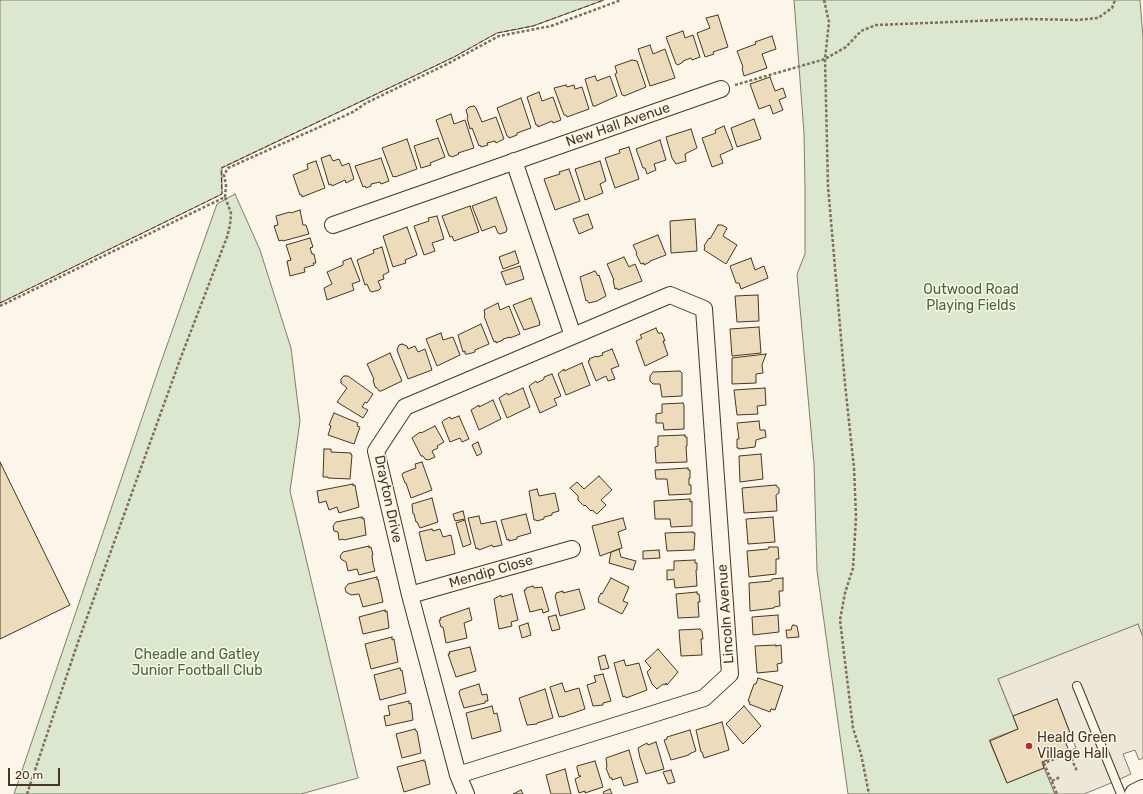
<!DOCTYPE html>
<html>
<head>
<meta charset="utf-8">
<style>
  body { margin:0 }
  #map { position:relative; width:1143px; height:794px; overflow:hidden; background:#fbf6e9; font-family:Rubik,sans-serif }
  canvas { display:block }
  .scale { position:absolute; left:8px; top:768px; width:52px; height:18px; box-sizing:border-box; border:2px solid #4a3520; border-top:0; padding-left:5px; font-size:12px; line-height:14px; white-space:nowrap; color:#4a3520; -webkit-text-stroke:3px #fbf6e9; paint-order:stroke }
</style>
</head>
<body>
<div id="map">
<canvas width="1143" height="794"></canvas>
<div class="scale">20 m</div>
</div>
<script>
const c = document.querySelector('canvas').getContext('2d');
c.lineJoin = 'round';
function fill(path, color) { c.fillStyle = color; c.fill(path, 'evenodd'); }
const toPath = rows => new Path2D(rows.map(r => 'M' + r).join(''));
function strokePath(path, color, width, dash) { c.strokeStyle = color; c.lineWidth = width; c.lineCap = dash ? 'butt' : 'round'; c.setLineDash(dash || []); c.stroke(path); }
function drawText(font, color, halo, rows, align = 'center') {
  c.font = font + ' Rubik,sans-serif'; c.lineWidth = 3; c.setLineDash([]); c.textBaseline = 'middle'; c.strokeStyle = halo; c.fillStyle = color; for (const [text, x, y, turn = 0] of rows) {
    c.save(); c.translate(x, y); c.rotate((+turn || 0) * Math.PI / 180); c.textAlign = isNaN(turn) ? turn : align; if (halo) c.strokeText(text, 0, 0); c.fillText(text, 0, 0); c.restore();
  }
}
const green = toPath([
  [0,0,604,0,533,26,497,33,454,57,222,168,222,194,0,303,0,0],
  [794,0,1140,0,1143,38,1143,637,1138,625,998,679,1018,729,989,740,1007,783,1044,768,1055,794,848,794,817,571,814,464,797,274,805,254,805,188,804,133,794,0],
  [235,194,260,250,291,348,300,421,290,491,358,778,301,794,14,794,160,365,217,204,235,194]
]);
const parking = toPath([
  [1138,624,1143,637,1143,758,1139,760,1135,750,1123,754,1131,774,1116,781,1084,794,1055,794,1042,762,1076,748,1057,699,1013,716,998,679,1138,624]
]);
const building = toPath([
  [718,15,728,47,713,52,714,54,705,57,697,33,710,28,706,18,718,15],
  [683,31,685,38,693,35,700,57,692,60,691,58,683,61,683,62,678,65,676,64,666,37,683,31],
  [772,36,776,49,762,54,767,68,744,76,742,68,743,67,737,51,756,44,755,42,772,36],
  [650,45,653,54,665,49,675,78,650,86,638,49,650,45],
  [632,60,637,61,646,87,624,96,623,95,622,95,615,74,617,73,615,66,632,60],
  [595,76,597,81,610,76,617,96,595,106,593,106,585,79,595,76],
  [770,77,775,91,783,88,786,97,779,100,783,110,773,114,770,105,759,109,750,84,770,77],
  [566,85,567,87,574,85,575,89,582,87,589,109,567,117,566,115,564,115,554,88,566,85],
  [539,92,542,101,553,97,561,120,553,123,552,121,538,127,538,125,536,125,527,97,539,92],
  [521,98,531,128,517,133,517,135,509,138,508,136,507,136,497,108,521,98],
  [474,106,476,108,482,122,496,117,504,139,496,143,495,141,487,143,488,145,481,147,480,145,479,146,472,128,470,129,467,118,468,117,466,110,469,107,474,106],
  [451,114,454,124,465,120,474,148,458,153,459,154,452,157,451,156,449,156,436,120,451,114],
  [754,119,761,139,737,147,731,128,754,119],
  [724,126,733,149,720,155,723,163,712,167,702,138,716,133,715,130,724,126],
  [691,129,697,148,685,154,686,161,676,164,672,158,666,137,691,129],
  [438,138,445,157,430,163,431,165,421,168,414,146,438,138],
  [407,139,417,169,395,177,394,176,393,177,382,148,407,139],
  [660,140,666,160,654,164,656,170,647,174,645,168,643,168,636,149,660,140],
  [629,147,639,179,615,188,605,158,620,153,619,150,629,147],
  [330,155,333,161,339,159,342,166,349,163,354,179,346,183,345,180,332,186,331,184,329,185,321,158,330,155],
  [381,158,389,181,381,184,380,182,371,184,371,186,366,188,365,186,363,187,355,166,381,158],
  [316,161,325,188,302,197,302,195,300,195,293,175,308,169,307,164,316,161],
  [600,161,606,181,600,184,603,193,585,200,575,169,600,161],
  [569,169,580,201,555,210,544,179,560,174,559,172,569,169],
  [496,197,507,229,506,232,500,234,498,233,495,226,482,231,472,206,496,197],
  [470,206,479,232,454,241,452,236,450,237,442,216,470,206],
  [300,210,303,225,306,225,309,234,283,241,282,240,279,241,274,226,278,225,276,216,290,212,291,213,300,210],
  [588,214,593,228,579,234,573,219,588,214],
  [437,216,444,239,432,243,435,251,424,255,414,226,429,221,428,218,437,216],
  [695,219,697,251,671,253,670,221,695,219],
  [718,225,722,225,727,228,723,236,737,245,726,264,704,250,705,247,704,246,709,238,710,239,718,225],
  [407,227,417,255,405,260,406,263,393,267,383,236,407,227],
  [658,235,666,255,650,261,650,262,644,265,644,263,641,264,636,254,637,253,633,245,658,235],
  [310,238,313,247,310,248,312,254,314,254,316,263,313,263,314,265,304,268,305,272,290,276,287,261,291,260,286,245,310,238],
  [382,247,389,272,383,275,384,279,378,281,381,288,379,290,372,292,370,291,367,284,365,285,357,260,374,253,373,250,382,247],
  [515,251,519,263,503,269,499,257,515,251],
  [624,257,629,267,635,264,642,281,618,290,617,288,615,289,613,280,614,280,607,264,624,257],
  [351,258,360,281,352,284,354,290,327,300,324,288,332,284,327,272,343,265,343,261,351,258],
  [751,258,755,270,764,266,768,278,741,289,739,283,736,283,730,266,751,258],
  [520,266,524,279,506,285,501,272,520,266],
  [595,271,598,276,599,275,606,296,597,301,589,303,587,300,586,301,580,277,595,271],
  [758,295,759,321,737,322,735,296,758,295],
  [531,298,540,323,539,323,540,325,524,330,513,305,531,298],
  [498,303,500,310,509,306,520,334,510,338,510,337,503,339,503,340,496,343,496,341,494,342,484,316,485,315,484,310,498,303],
  [481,324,489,344,475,350,475,352,468,354,465,354,465,351,463,352,458,335,481,324],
  [759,327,761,353,732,356,730,329,759,327],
  [656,328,658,333,662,333,665,341,663,341,668,355,645,366,636,341,642,338,640,335,656,328],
  [441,333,443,340,453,337,460,355,437,366,426,339,441,333],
  [402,344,407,346,408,349,415,346,418,352,425,349,432,370,408,379,397,350,399,345,402,344],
  [612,349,619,366,611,369,615,379,608,381,606,376,596,381,588,361,590,360,589,359,596,356,597,357,603,355,602,353,612,349],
  [390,353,402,381,381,391,379,391,377,388,375,387,373,380,374,379,367,364,390,353],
  [766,354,762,365,763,373,756,374,756,383,732,384,732,358,766,354],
  [582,363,590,385,566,395,558,374,564,369,564,371,582,363],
  [680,371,682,373,682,396,662,397,660,384,653,384,650,381,650,376,653,372,680,371],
  [552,374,561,396,554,399,557,405,540,413,529,386,536,381,537,383,544,379,544,377,552,374],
  [344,376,348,376,373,394,367,403,365,402,362,407,368,410,363,418,337,402,347,388,341,383,341,379,344,376],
  [523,388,530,407,507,418,499,398,507,393,508,395,523,388],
  [765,388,766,405,757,406,758,414,737,415,734,390,765,388],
  [493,400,501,419,479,430,471,410,479,405,479,407,493,400],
  [683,403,684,405,684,429,664,430,663,423,656,423,656,414,662,413,662,404,683,403],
  [334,413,358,423,357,426,360,427,354,444,328,435,331,426,329,425,334,413],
  [459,416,469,439,462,442,460,438,450,442,442,422,444,420,450,417,451,419,459,416],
  [759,421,760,430,765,430,766,437,756,440,755,447,739,449,739,448,737,448,737,439,739,439,737,423,759,421],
  [435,426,444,442,437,446,438,448,432,451,435,457,428,460,425,459,423,456,421,456,412,438,420,432,421,433,435,426],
  [685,435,685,437,687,437,687,446,686,446,687,462,656,463,655,447,658,446,658,436,685,435],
  [478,442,482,453,477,456,472,445,478,442],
  [324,449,331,449,331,452,351,453,351,455,352,455,350,479,328,478,328,477,323,477,324,449],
  [761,454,763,479,740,482,739,456,761,454],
  [0,462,70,605,0,639,0,462],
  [422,462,432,490,411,498,406,483,405,483,402,475,403,473,416,468,415,464,422,462],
  [688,468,688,470,690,470,690,478,689,478,689,485,691,485,691,494,669,495,667,479,656,479,655,470,688,468],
  [599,476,612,490,601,500,606,505,597,514,592,510,591,511,585,505,584,506,578,500,578,496,570,488,577,482,584,489,599,476],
  [353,484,353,486,355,485,359,507,339,513,337,507,329,510,326,501,319,503,317,491,353,484],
  [776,485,776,486,779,488,779,493,776,495,777,511,744,513,742,488,776,485],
  [537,489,539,496,555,493,559,511,552,513,552,515,544,517,544,519,537,521,536,520,534,520,529,491,537,489],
  [432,498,438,522,420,528,417,522,416,522,414,514,413,514,412,504,432,498],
  [690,499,690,502,692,501,692,526,671,527,670,519,655,519,654,501,690,499],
  [463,511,465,519,455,521,453,514,463,511],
  [526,514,531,533,517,537,517,539,509,541,509,539,507,540,501,520,526,514],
  [479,516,481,524,496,521,502,545,493,547,492,545,479,550,478,548,476,549,468,518,479,516],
  [362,517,362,519,364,518,366,535,344,540,343,539,339,540,338,532,334,531,333,526,336,522,362,517],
  [773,517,775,542,748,544,746,519,773,517],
  [623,518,626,529,618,532,622,548,600,556,592,526,623,518],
  [465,520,471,544,463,547,456,523,465,520],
  [432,529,433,531,440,529,443,537,451,535,455,554,426,561,419,532,432,529],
  [693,532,693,533,695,533,694,550,667,551,665,533,693,532],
  [369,546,369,548,371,547,373,555,372,555,373,564,375,571,359,575,357,569,348,571,346,562,341,559,340,556,343,552,369,546],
  [769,547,778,547,779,559,776,559,776,574,749,577,747,551,768,549,769,547],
  [619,549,621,557,636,561,633,570,609,563,611,552,619,549],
  [659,550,660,558,643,559,643,551,659,550],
  [695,560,695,563,697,563,697,570,696,570,697,586,675,588,674,579,667,580,667,570,674,570,674,561,695,560],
  [377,577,377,580,378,579,383,602,363,607,359,594,351,595,346,592,345,588,348,584,377,577],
  [611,578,629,587,623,601,628,603,622,614,598,602,599,600,598,599,601,593,602,594,611,578],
  [783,578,783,591,779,591,780,606,774,607,774,608,750,611,749,583,771,581,772,579,783,578],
  [533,586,534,588,542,587,549,611,543,613,542,609,530,612,524,590,526,590,526,588,533,586],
  [579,589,585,609,560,616,555,596,556,595,556,593,563,591,563,593,579,589],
  [697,592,697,594,699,594,700,602,698,602,699,617,678,618,676,594,697,592],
  [512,594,518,620,511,622,512,626,499,629,494,599,501,595,501,597,512,594],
  [469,608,472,620,464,623,467,638,446,643,443,627,441,627,439,620,441,620,440,618,469,608],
  [385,610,385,612,387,611,389,628,363,634,359,617,385,610],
  [556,615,560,629,552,631,548,617,556,615],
  [778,615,779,632,753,635,752,617,778,615],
  [528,623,531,635,522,638,519,626,528,623],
  [793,625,797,626,799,637,787,638,786,630,791,630,792,626,793,625],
  [700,629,702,631,703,639,701,639,702,655,681,656,679,630,700,629],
  [392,637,392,640,394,639,398,662,371,669,365,644,392,637],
  [776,646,781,645,782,663,777,664,778,671,757,673,755,646,776,645,776,646],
  [470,647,476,671,456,677,448,654,450,654,449,652,470,647],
  [658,649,678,672,667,685,666,683,665,685,663,684,657,689,652,684,647,672,651,668,645,661,658,649],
  [605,655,609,668,601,670,598,657,605,655],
  [624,660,626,666,639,663,647,690,626,698,625,696,623,697,614,663,624,660],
  [400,668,401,671,402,670,406,693,380,700,374,675,400,668],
  [603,674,611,701,603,703,603,705,593,706,587,685,596,682,594,676,603,674],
  [758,678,783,686,775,710,771,709,770,712,749,704,750,702,748,701,754,684,756,684,758,678],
  [562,683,565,692,579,688,585,709,562,717,562,716,559,717,550,687,562,683],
  [479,684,482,695,487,694,488,701,485,701,485,703,464,708,459,693,460,690,479,684],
  [545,689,553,718,537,723,537,724,527,725,519,698,545,689],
  [1057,699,1070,733,1063,736,1069,751,1042,762,1044,768,1007,783,990,741,1018,729,1013,716,1057,699],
  [409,701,409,704,411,703,413,720,386,726,384,716,390,715,388,706,409,701],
  [492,706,494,714,497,713,501,731,472,739,466,713,492,706],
  [744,706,761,726,743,744,726,724,744,706],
  [722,722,729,750,704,758,702,752,701,752,696,730,722,722],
  [415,729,416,731,417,731,421,753,402,758,396,734,415,729],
  [690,730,696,751,689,754,689,755,671,760,664,740,667,739,667,737,690,730],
  [656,742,664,769,646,774,640,758,638,748,647,743,648,745,656,742],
  [629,750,638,782,624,786,621,777,612,780,612,778,610,778,606,768,607,767,606,758,629,750],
  [424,760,424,762,425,761,430,784,404,792,397,767,424,760],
  [595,761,603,787,585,793,585,791,579,793,575,779,581,776,579,776,577,768,577,766,595,761],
  [565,769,571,794,551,794,546,775,565,769],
  [671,770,675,782,668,784,663,772,671,770],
  [610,789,612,794,604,794,603,792,610,789],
  [521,790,523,794,513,794,521,790]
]);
const path = toPath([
  [824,0,829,22,825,59,828,186,845,384,854,468,856,517,853,568,845,593,840,620,853,728,861,754,869,794],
  [735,85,825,59,846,47,861,31,876,25,1026,19,1078,20,1098,18,1112,8,1115,0],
  [0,306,225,197,226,185,224,175,228,168,353,112,366,103,447,64,499,36,551,26,621,0],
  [1044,763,1057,794],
  [1042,764,1069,753,1077,771],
  [1052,781,1060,777],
  [27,794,77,645,181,357,227,237,230,225,231,213,225,197]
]);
const service = toPath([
  [1077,686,1121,794]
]);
const minor = toPath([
  [514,161,573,336],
  [333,225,721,89],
  [410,595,572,549],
  [458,775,704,698,730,674,704,309,670,295,405,407,376,451,410,595,458,775,466,794]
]);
const tertiary = toPath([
  [1135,794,1143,790]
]);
const fence = toPath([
  [0,303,222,194,221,168,454,57,497,33,533,26,604,0]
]);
const markers = [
  [1029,746,4,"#c62828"]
];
const streetNames = [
  ["New Hall Avenue",618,125,-19],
  ["Drayton Drive",388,499,78],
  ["Mendip Close",491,572,-16],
  ["Lincoln Avenue",726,614,-94]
];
const parkNames = [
  ["Outwood Road",971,290],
  ["Playing Fields",971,306],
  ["Cheadle and Gatley",197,655],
  ["Junior Football Club",197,671]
];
const poiNames = [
  ["Heald Green",1037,738],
  ["Village Hall",1037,754]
];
fill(green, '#dce7d0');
strokePath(green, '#887966', 1);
fill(parking, '#ede7d9');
strokePath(parking, '#887966', 1);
fill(building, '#ecdcbc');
strokePath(building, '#4a3520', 1);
strokePath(service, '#4a3520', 10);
strokePath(minor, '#4a3520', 18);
strokePath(tertiary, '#4a3520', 22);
strokePath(path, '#7f6f5c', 2.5, [3, 2]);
strokePath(service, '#fbf6e9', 8);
strokePath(minor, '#fbf6e9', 16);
strokePath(tertiary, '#fbf6e9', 20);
strokePath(fence, '#4a3520', 1, [5, 2]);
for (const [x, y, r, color] of markers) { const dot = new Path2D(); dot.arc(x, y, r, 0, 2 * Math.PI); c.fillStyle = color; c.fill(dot); strokePath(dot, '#fbf6e9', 1.5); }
drawText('14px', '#4a3520', '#fbf6e9', streetNames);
drawText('14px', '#436837', '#fbf6e9', parkNames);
drawText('14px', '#4a3520', '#fbf6e9', poiNames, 'left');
</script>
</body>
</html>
